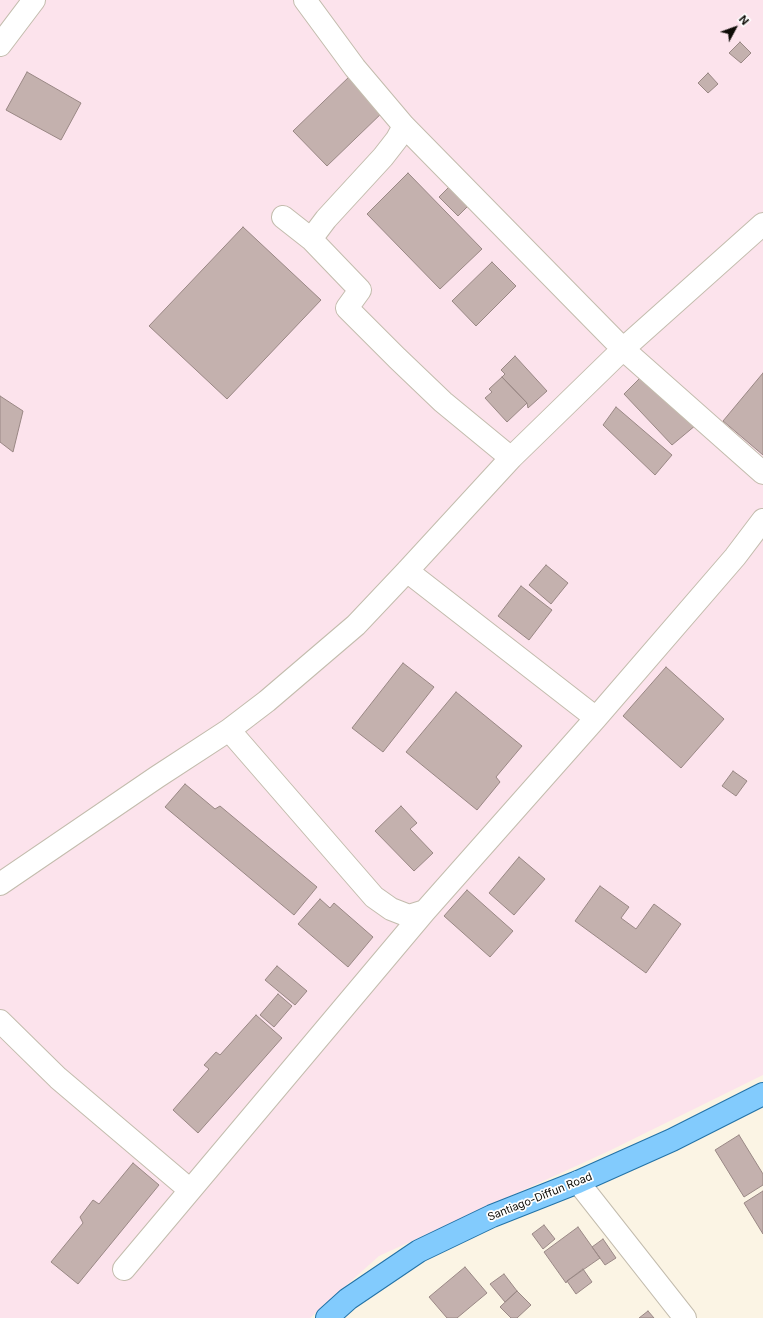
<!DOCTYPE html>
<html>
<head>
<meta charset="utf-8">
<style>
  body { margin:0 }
  #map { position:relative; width:763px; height:1318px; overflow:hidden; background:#fbf4e4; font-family:Inter,sans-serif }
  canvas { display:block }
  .north { position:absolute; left:715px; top:8px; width:40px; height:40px; -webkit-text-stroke:3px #fff; paint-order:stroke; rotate:49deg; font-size:11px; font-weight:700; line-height:16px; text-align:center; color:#0e0c07 }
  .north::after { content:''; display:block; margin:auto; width:14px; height:18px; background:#0e0c07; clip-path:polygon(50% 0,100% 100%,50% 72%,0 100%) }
</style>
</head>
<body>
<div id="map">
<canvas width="763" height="1318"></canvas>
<div class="north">N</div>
</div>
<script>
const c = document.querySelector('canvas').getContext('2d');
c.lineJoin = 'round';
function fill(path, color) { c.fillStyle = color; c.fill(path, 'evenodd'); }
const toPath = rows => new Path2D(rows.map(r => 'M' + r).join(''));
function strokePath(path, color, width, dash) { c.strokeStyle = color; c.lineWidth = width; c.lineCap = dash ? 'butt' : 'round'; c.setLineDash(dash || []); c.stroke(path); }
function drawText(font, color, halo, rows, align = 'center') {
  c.font = font + ' Inter,sans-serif'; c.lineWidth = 3.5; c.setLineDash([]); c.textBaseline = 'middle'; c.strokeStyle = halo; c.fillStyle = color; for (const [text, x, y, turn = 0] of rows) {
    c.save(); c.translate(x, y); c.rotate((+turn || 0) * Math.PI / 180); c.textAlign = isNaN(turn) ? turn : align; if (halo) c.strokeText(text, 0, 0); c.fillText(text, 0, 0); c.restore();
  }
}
const education = toPath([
  [0,0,763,0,763,1075,609,1151,379,1256,310,1318,0,1318]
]);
const building = toPath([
  [740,42,751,53,741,63,729,53,740,42],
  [27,72,81,103,61,140,6,110,27,72],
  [708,73,718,84,708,93,698,83,708,73],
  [351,75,385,110,327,166,293,131,351,75],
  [408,173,482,249,440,289,367,214,408,173],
  [451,185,470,204,458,216,439,197,451,185],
  [243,227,321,300,227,399,149,326,243,227],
  [492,262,516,286,476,326,452,301,492,262],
  [515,356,547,391,528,408,527,403,502,377,505,374,501,370,515,356],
  [763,373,763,455,723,421,763,373],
  [642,376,696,425,672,445,624,394,642,376],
  [502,377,527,403,507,422,485,398,492,392,489,389,502,377],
  [0,396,23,411,13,452,0,442,0,396],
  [616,407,672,455,655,475,603,425,616,407],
  [546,565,568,583,551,604,529,585,546,565],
  [521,586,552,610,529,640,498,616,521,586],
  [403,663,434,687,383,752,352,728,403,663],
  [666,667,724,719,681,768,623,716,666,667],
  [456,692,522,746,496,777,500,782,477,810,406,752,456,692],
  [733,771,747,781,736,796,722,786,733,771],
  [185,784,215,809,220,806,317,887,294,915,165,807,185,784],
  [401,806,417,823,410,829,433,853,414,871,375,831,401,806],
  [519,857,545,879,514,915,489,893,519,857],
  [600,886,629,907,621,918,636,929,654,904,681,924,646,973,575,921,600,886],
  [467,890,513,931,490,957,444,916,467,890],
  [320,899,330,908,334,903,373,937,348,967,298,924,320,899],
  [277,966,307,991,295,1005,265,980,277,966],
  [278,994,292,1006,274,1027,260,1015,278,994],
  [256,1015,282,1038,198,1133,173,1110,209,1069,204,1065,216,1052,220,1055,256,1015],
  [739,1135,763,1174,763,1185,744,1197,715,1150,739,1135],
  [133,1163,159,1185,78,1284,51,1262,83,1223,80,1217,93,1200,99,1204,133,1163],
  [763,1191,763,1234,744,1203,763,1191],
  [544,1225,555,1239,543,1249,532,1234,544,1225],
  [578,1227,600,1258,567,1281,566,1283,544,1252,578,1227],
  [603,1239,616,1258,605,1265,592,1247,603,1239],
  [465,1267,487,1293,457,1318,447,1318,429,1297,465,1267],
  [583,1269,592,1282,576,1294,567,1281,583,1269],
  [504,1274,517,1291,505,1302,490,1284,504,1274],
  [517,1291,531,1305,517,1318,511,1318,500,1307,517,1291],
  [648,1311,654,1318,639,1318,648,1311]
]);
const minor = toPath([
  [305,0,355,68,404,126,623,349,763,473],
  [0,45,34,0],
  [283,217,311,239,360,290,347,308,397,358,443,402,511,458],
  [311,239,326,219,383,157,397,139,404,126],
  [407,571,596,718],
  [229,730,374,897,391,909,409,916,425,911,596,718,735,557,763,520],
  [0,884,157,777,229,730,267,701,356,625,407,571,511,458,623,349,763,224],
  [0,1021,58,1078,190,1190],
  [578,1182,685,1318],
  [124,1269,425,911]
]);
const major = toPath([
  [327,1318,348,1299,419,1251,492,1216,578,1182,672,1140,763,1094]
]);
const streetNames = [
  ["Santiago-Diffun Road",540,1197,-22]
];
fill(education, '#fce3ec');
fill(building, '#c4b1ae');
strokePath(building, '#9a8885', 1);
strokePath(minor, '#c3bcad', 24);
strokePath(major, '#2372a6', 24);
strokePath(minor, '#fff', 22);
strokePath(major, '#82cbfd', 22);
drawText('11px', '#0e0c07', '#fff', streetNames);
</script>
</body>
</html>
